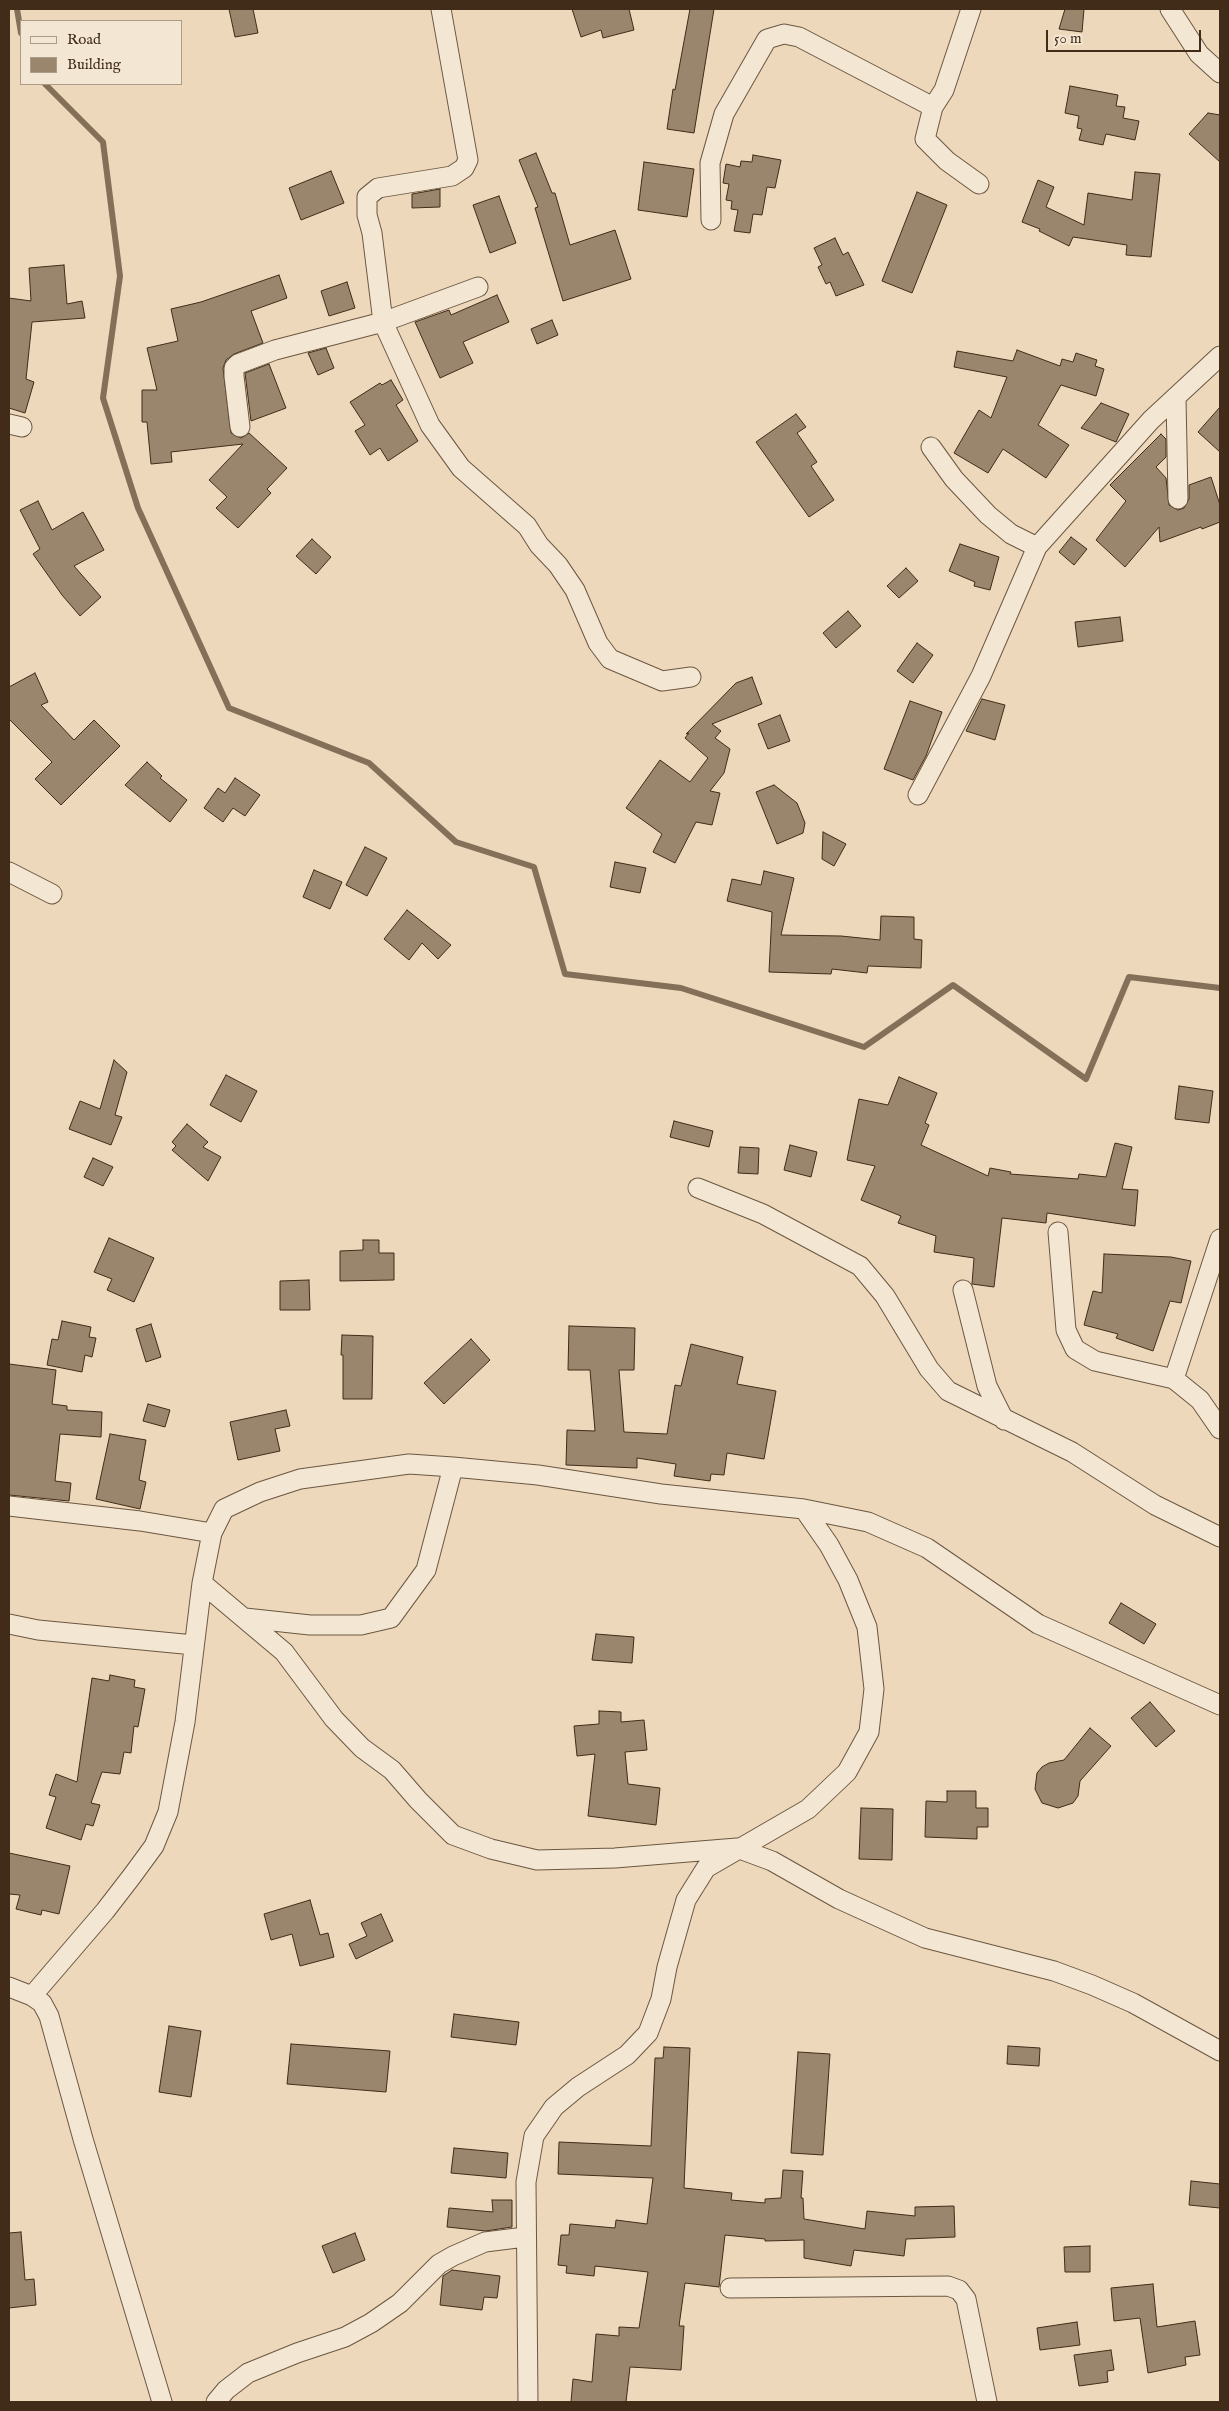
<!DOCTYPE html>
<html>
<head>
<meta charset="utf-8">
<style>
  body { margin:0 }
  #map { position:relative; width:1229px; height:2411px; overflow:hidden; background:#edd8bb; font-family:"IM FELL English",serif }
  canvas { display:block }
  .frame { position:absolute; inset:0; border:10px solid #402c18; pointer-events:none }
  .legend { position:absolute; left:20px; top:20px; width:162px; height:65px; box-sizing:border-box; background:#f3e6d3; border:1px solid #ab9c88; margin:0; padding:6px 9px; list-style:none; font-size:15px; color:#402c18 }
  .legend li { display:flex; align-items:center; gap:10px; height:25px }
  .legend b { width:25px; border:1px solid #ab9c88 }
  .scale { position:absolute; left:1046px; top:30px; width:155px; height:22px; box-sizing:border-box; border:2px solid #402c18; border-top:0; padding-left:6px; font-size:15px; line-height:18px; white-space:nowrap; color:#402c18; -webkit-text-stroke:4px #f3e6d3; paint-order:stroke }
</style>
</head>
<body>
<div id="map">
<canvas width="1229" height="2411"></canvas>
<div class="frame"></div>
<ul class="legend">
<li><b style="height:6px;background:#f3e6d3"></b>Road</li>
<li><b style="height:14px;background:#9a856d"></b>Building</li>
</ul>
<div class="scale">50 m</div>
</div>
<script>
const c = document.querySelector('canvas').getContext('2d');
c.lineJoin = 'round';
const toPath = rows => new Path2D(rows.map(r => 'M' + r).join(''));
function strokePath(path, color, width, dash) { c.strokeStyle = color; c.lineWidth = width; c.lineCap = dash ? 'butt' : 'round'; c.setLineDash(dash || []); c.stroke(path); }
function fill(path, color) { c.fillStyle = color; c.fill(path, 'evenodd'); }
const stream = toPath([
  [17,9,21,33],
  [45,84,103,142,120,276,103,398,138,508,229,708,369,763,456,842,534,867,565,974,681,988,864,1047,953,985,1086,1079,1129,977,1220,988]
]);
const building = toPath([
  [229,9,253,9,258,33,235,37,229,9],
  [572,9,629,9,634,30,603,38,601,30,581,37,572,9],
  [690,9,714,9,694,133,667,129,673,89,675,90,690,9],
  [1065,9,1084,9,1082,32,1059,29,1065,9],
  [1070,86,1118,95,1116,106,1125,107,1123,118,1139,121,1135,140,1106,134,1103,145,1079,140,1082,129,1077,128,1079,116,1065,113,1070,86],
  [1208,113,1220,115,1220,162,1189,134,1208,113],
  [536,153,552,193,555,193,570,245,615,230,631,279,563,301,535,208,538,207,519,160,536,153],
  [753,155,781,160,775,188,767,187,762,215,753,214,750,233,734,231,738,210,731,209,732,201,726,200,729,184,723,183,726,164,740,167,741,161,752,162,753,155],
  [644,162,694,169,687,217,638,210,644,162],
  [331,171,344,203,301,220,289,188,331,171],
  [1135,172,1160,174,1151,257,1126,255,1127,245,1073,237,1069,246,1039,231,1040,229,1022,222,1038,180,1054,187,1046,207,1084,225,1088,193,1132,200,1135,172],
  [440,189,440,207,412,208,412,194,440,189],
  [917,192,947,205,912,293,882,281,917,192],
  [499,196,516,243,490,253,473,205,499,196],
  [835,238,843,255,848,252,864,285,836,296,830,282,826,284,818,267,822,265,814,248,835,238],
  [64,265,67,304,82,301,85,318,32,322,26,379,34,382,25,413,9,408,9,298,31,301,29,268,64,265],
  [279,275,287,298,251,311,263,343,234,354,226,360,223,368,231,433,241,438,249,433,287,468,267,489,271,493,238,528,216,508,227,497,209,480,243,444,171,452,172,462,151,464,147,422,142,422,142,390,157,390,147,348,178,341,171,309,201,302,279,275],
  [347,282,355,308,329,316,321,291,347,282],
  [497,295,509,322,463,342,473,363,440,378,415,322,449,310,451,315,497,295],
  [552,320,558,335,537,344,531,329,552,320],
  [326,348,334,368,318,375,308,353,326,348],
  [1017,350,1060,366,1062,359,1073,362,1076,353,1097,360,1095,366,1104,369,1096,396,1061,385,1038,425,1069,445,1046,478,1003,449,988,473,954,453,979,410,991,418,1007,377,954,367,957,351,1013,361,1017,350],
  [269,364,286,408,251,421,245,373,269,364],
  [391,380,403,400,396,405,418,441,388,461,380,448,370,455,355,431,365,425,350,402,380,383,382,385,391,380],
  [1101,403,1129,414,1116,442,1081,428,1101,403],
  [1220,407,1220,452,1198,432,1220,407],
  [796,414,806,427,797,433,817,462,811,466,834,500,809,517,756,442,796,414],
  [1161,434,1166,439,1166,457,1156,467,1166,478,1169,505,1178,510,1184,508,1189,499,1189,485,1211,477,1220,505,1220,522,1202,529,1201,527,1160,542,1159,527,1125,567,1096,540,1126,501,1110,485,1161,434],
  [38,501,52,530,83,512,104,550,74,566,101,597,80,616,62,595,33,554,40,549,20,510,38,501],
  [1071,537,1087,549,1074,565,1059,552,1071,537],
  [312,539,331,557,316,574,296,556,312,539],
  [960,544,999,557,990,590,974,586,975,582,949,571,960,544],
  [906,568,918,581,899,598,887,586,906,568],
  [848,611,861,626,836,648,823,633,848,611],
  [1120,617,1123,641,1078,647,1075,622,1120,617],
  [917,643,933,655,913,683,897,671,917,643],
  [35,673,48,702,41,705,74,740,94,720,120,746,61,805,35,779,52,762,9,719,9,687,35,673],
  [752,677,762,704,712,724,721,731,715,738,730,749,724,773,710,791,720,793,712,825,696,822,675,863,653,852,662,834,626,808,660,760,690,782,708,758,685,738,689,733,686,734,736,683,752,677],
  [982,699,1005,705,995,740,966,731,982,699],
  [910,701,942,712,926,756,913,780,884,769,910,701],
  [780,715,790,741,768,749,758,724,780,715],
  [147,762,162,776,160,778,187,800,170,822,125,785,147,762],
  [235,778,260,795,245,816,233,808,223,822,204,808,218,788,225,793,235,778],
  [774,785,797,803,805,823,803,833,777,844,756,792,774,785],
  [823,832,846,844,834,866,822,859,823,832],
  [365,847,387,858,367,896,346,885,365,847],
  [615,862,646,868,640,893,610,887,615,862],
  [314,870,342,882,330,909,303,897,314,870],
  [764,871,794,878,781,935,841,936,880,940,881,916,914,917,914,939,922,940,921,968,868,966,867,973,832,969,831,974,769,972,772,912,727,901,732,879,761,885,764,871],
  [407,910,451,945,438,959,422,943,409,960,384,939,407,910],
  [114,1060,127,1072,115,1115,122,1117,111,1145,69,1129,80,1101,100,1109,114,1060],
  [226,1075,257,1091,241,1122,210,1105,226,1075],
  [899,1077,937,1093,925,1123,929,1125,921,1145,988,1176,990,1168,1011,1172,1010,1174,1078,1179,1079,1174,1106,1177,1115,1143,1132,1147,1122,1189,1138,1190,1135,1226,1047,1213,1046,1223,1002,1218,994,1287,972,1284,974,1258,934,1252,936,1236,898,1223,901,1216,861,1200,875,1166,847,1160,859,1099,888,1105,899,1077],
  [1179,1086,1213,1091,1209,1123,1175,1119,1179,1086],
  [674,1121,713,1131,709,1147,670,1137,674,1121],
  [187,1124,208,1142,203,1147,221,1157,208,1181,172,1150,176,1146,172,1142,187,1124],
  [790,1145,817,1152,811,1177,784,1170,790,1145],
  [740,1147,759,1148,758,1174,738,1173,740,1147],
  [93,1158,113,1167,103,1186,84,1177,93,1158],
  [109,1238,154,1258,134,1302,107,1290,112,1279,94,1272,109,1238],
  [363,1240,379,1240,379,1253,394,1253,394,1280,340,1281,340,1251,363,1250,363,1240],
  [1104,1254,1171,1257,1191,1261,1181,1303,1170,1301,1153,1351,1116,1338,1118,1334,1084,1325,1093,1291,1102,1293,1104,1254],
  [309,1280,310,1310,280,1310,280,1281,309,1280],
  [62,1321,91,1327,89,1337,96,1338,92,1357,85,1355,82,1372,47,1365,52,1339,58,1340,62,1321],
  [151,1324,161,1357,146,1362,136,1329,151,1324],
  [569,1326,635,1328,634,1370,619,1370,624,1432,667,1434,675,1385,681,1386,691,1344,743,1357,737,1384,776,1391,764,1459,727,1453,724,1475,711,1474,710,1481,674,1476,676,1464,637,1458,637,1468,566,1465,567,1430,595,1431,590,1370,568,1370,569,1326],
  [342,1335,373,1336,372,1399,343,1399,343,1355,341,1355,342,1335],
  [471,1339,490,1360,444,1404,424,1383,471,1339],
  [9,1364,56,1370,52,1404,67,1406,67,1410,102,1412,101,1437,60,1434,55,1481,71,1483,69,1501,9,1495,9,1364],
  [148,1404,170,1410,165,1427,143,1421,148,1404],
  [286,1410,290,1426,275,1429,280,1451,238,1460,230,1422,286,1410],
  [110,1434,146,1440,139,1480,146,1482,140,1509,96,1499,110,1434],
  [1121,1603,1156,1624,1144,1644,1109,1623,1121,1603],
  [596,1634,634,1637,632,1663,592,1660,596,1634],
  [110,1675,135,1680,134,1687,145,1689,138,1727,134,1726,131,1753,124,1752,120,1774,102,1772,91,1803,100,1805,93,1826,86,1824,81,1840,46,1828,56,1797,49,1795,56,1774,77,1782,92,1678,109,1681,110,1675],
  [1150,1702,1175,1731,1156,1747,1131,1718,1150,1702],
  [599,1711,621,1712,621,1722,644,1720,647,1750,625,1752,628,1784,660,1788,656,1825,588,1816,595,1754,577,1756,574,1726,599,1724,599,1711],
  [1090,1728,1111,1746,1080,1781,1078,1796,1073,1803,1058,1808,1042,1803,1035,1789,1037,1773,1042,1767,1049,1763,1064,1760,1090,1728],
  [947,1791,976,1791,976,1808,988,1808,988,1827,977,1827,977,1839,925,1837,926,1801,947,1802,947,1791],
  [861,1808,893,1809,892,1860,859,1859,861,1808],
  [9,1853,70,1866,59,1914,42,1910,41,1915,16,1909,20,1895,9,1894,9,1853],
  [310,1900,320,1935,328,1933,334,1957,300,1966,292,1934,271,1940,264,1914,310,1900],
  [381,1914,393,1941,356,1959,349,1944,367,1936,361,1923,381,1914],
  [454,2014,519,2022,516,2045,451,2037,454,2014],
  [169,2026,201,2031,191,2097,159,2092,169,2026],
  [291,2044,390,2051,386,2092,287,2084,291,2044],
  [1008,2046,1040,2048,1039,2066,1007,2064,1008,2046],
  [664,2047,690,2048,684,2188,732,2193,731,2200,765,2203,765,2199,781,2198,783,2170,803,2171,801,2198,803,2198,804,2219,865,2229,867,2211,915,2216,915,2207,954,2206,955,2237,906,2239,904,2256,854,2250,851,2266,804,2258,804,2240,765,2241,765,2239,725,2235,719,2287,685,2283,679,2326,684,2326,681,2370,630,2367,626,2402,571,2402,573,2379,592,2382,596,2334,619,2336,619,2327,639,2328,648,2272,595,2266,594,2276,566,2273,567,2266,558,2265,561,2235,569,2235,570,2224,615,2228,616,2220,647,2224,653,2178,558,2174,559,2142,651,2146,655,2058,663,2058,664,2047],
  [798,2052,830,2054,823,2155,791,2153,798,2052],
  [454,2148,508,2153,506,2178,451,2173,454,2148],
  [1191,2181,1220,2184,1220,2208,1189,2205,1191,2181],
  [492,2200,512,2200,512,2227,486,2231,447,2227,449,2208,493,2212,492,2200],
  [21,2232,25,2280,34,2279,36,2305,9,2308,9,2233,21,2232],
  [355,2233,365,2260,333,2273,322,2246,355,2233],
  [1090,2246,1090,2272,1065,2272,1064,2247,1090,2246],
  [452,2270,500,2276,497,2298,484,2297,482,2310,440,2305,443,2276,452,2270],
  [1153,2284,1157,2327,1195,2321,1200,2355,1185,2357,1186,2365,1148,2373,1140,2318,1114,2321,1111,2288,1153,2284],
  [1077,2322,1080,2345,1040,2350,1037,2328,1077,2322],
  [1111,2350,1114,2370,1107,2371,1108,2382,1079,2386,1074,2355,1111,2350]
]);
const street = toPath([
  [441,9,468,160,464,168,452,176,378,188,367,197,367,215,372,233,383,322,430,425,461,468,527,526,539,545,558,565,575,590,598,643,610,659,662,681,691,677],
  [1170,9,1199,54,1220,73],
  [933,107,925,139,947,161,979,184],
  [711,220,710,163,724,114,767,39,784,34,799,37,933,107,944,90,971,9],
  [1176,398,1178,499],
  [9,424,22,427],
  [240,427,234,376,234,368,238,364,275,350,383,322,478,287],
  [931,447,954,479,988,515,1011,534,1037,547,1151,420,1220,356],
  [918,795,981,676,1037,547],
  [9,872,52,894],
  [698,1188,763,1214,860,1266,885,1296,929,1369,948,1391,1072,1452,1155,1505,1220,1537],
  [1058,1232,1066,1330,1075,1349,1095,1361,1174,1379],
  [1220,1239,1174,1379,1200,1400,1220,1429],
  [963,1290,987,1386,1004,1420],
  [9,1506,140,1521,212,1533],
  [202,1583,284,1652,334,1719,362,1748,392,1770,418,1800,453,1835,491,1849,537,1860,615,1858,737,1848,772,1861,839,1899,925,1938,1054,1971,1092,1985,1133,2003,1220,2051],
  [245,1618,310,1625,361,1625,391,1618,426,1570,453,1467],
  [9,1624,38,1630,194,1645],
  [9,1987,32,1996,42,2003,49,2016,83,2139,162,2402],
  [32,1996,105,1911,132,1876,154,1846,168,1812,185,1722,202,1583,212,1533,224,1509,260,1492,300,1479,409,1464,453,1467,538,1475,661,1494,804,1509,868,1522,927,1548,1038,1624,1220,1705],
  [730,2288,948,2286,959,2290,966,2299,987,2402],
  [216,2402,226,2390,248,2373,297,2353,345,2337,371,2323,400,2303,439,2264,453,2256,485,2242,525,2237],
  [528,2402,526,2182,534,2136,554,2107,578,2087,627,2055,648,2033,661,1999,667,1967,686,1900,706,1868,808,1809,847,1772,869,1732,874,1689,867,1627,848,1580,829,1545,804,1509]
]);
strokePath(stream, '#847059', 6);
fill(building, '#9a856d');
strokePath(building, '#402c18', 1);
strokePath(street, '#6b5741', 21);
strokePath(street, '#f3e6d3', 19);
</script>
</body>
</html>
